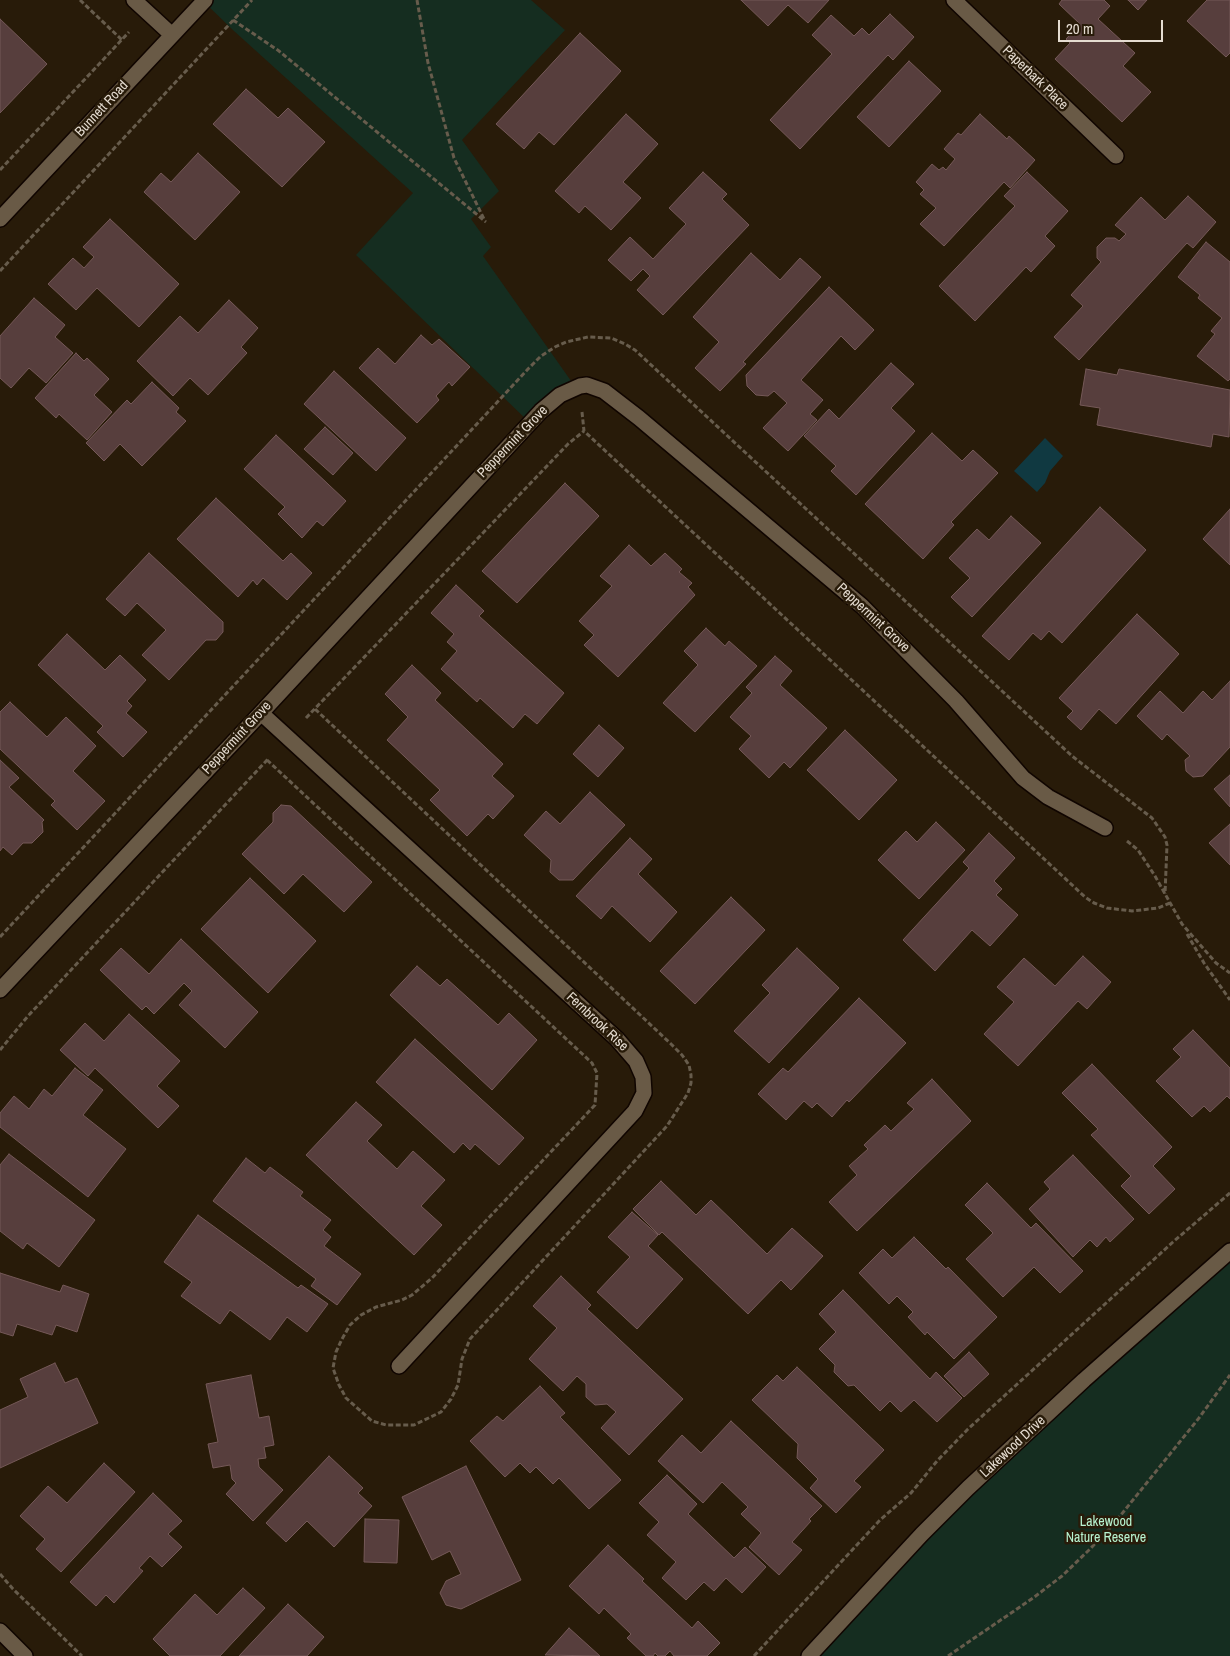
<!DOCTYPE html>
<html>
<head>
<meta charset="utf-8">
<style>
  body { margin:0 }
  #map { position:relative; width:1230px; height:1656px; overflow:hidden; background:#281b09; font-family:"Archivo Narrow",sans-serif }
  canvas { display:block }
  .scale { position:absolute; left:1058px; top:20px; width:105px; height:22px; box-sizing:border-box; border:2px solid #e5dcd1; border-top:0; padding-left:6px; font-size:15px; line-height:18px; white-space:nowrap; color:#e5dcd1; -webkit-text-stroke:4px #281b09; paint-order:stroke }
</style>
</head>
<body>
<div id="map">
<canvas width="1230" height="1656"></canvas>
<div class="scale">20 m</div>
</div>
<script>
const c = document.querySelector('canvas').getContext('2d');
c.lineJoin = 'round';
function fill(path, color) { c.fillStyle = color; c.fill(path, 'evenodd'); }
const toPath = rows => new Path2D(rows.map(r => 'M' + r).join(''));
function strokePath(path, color, width, dash) { c.strokeStyle = color; c.lineWidth = width; c.lineCap = dash ? 'butt' : 'round'; c.setLineDash(dash || []); c.stroke(path); }
function drawText(font, color, halo, rows, align = 'center') {
  c.font = font + ' "Archivo Narrow",sans-serif'; c.lineWidth = 5; c.setLineDash([]); c.textBaseline = 'middle'; c.strokeStyle = halo; c.fillStyle = color; for (const [text, x, y, turn = 0] of rows) {
    c.save(); c.translate(x, y); c.rotate((+turn || 0) * Math.PI / 180); c.textAlign = isNaN(turn) ? turn : align; if (halo) c.strokeText(text, 0, 0); c.fillText(text, 0, 0); c.restore();
  }
}
const green = toPath([
  [205,0,531,0,565,30,462,140,499,191,471,219,491,247,483,256,576,388,530,423,356,255,413,193,234,31,204,2],
  [1230,1251,1230,1656,809,1656,922,1534]
]);
const water = toPath([
  [1045,438,1063,456,1050,471,1045,483,1037,492,1014,471]
]);
const building = toPath([
  [741,0,829,0,808,23,788,5,768,26,741,0],
  [1062,0,1104,0,1110,6,1098,19,1135,53,1123,66,1151,92,1122,122,1055,59,1070,43,1066,39,1080,24,1059,4,1062,0],
  [1128,0,1147,0,1138,10,1128,0],
  [1207,0,1230,0,1230,53,1226,57,1187,21,1207,0],
  [890,14,914,37,893,60,888,55,800,149,770,120,832,54,812,35,831,15,854,36,862,28,869,35,890,14],
  [0,19,47,64,0,113,0,19],
  [580,33,621,71,554,145,539,132,524,149,496,124,580,33],
  [909,61,941,91,889,147,857,117,909,61],
  [246,89,278,118,288,108,325,142,282,187,213,124,246,89],
  [626,114,658,144,623,182,641,198,611,230,585,206,579,213,555,191,626,114],
  [980,114,1007,139,1009,136,1035,160,1010,188,1004,182,944,246,920,224,936,208,920,194,924,190,916,182,932,164,939,170,943,167,946,170,955,159,944,149,958,133,961,135,980,114],
  [198,153,240,192,195,240,144,192,161,173,171,182,198,153],
  [703,172,727,194,722,199,749,225,663,315,637,290,650,276,643,269,631,281,608,260,630,237,653,259,686,224,669,208,703,172],
  [1027,172,1068,211,1045,236,1055,246,1031,272,1026,267,975,321,939,286,1015,206,1004,196,1027,172],
  [1188,196,1216,222,1193,248,1187,243,1079,360,1054,337,1083,306,1071,295,1101,262,1097,258,1097,247,1106,238,1115,238,1119,241,1126,234,1115,225,1141,197,1165,220,1188,196],
  [110,219,179,284,139,327,97,288,76,310,48,284,73,258,84,268,94,257,83,247,110,219],
  [1206,242,1230,262,1230,379,1228,381,1197,356,1215,334,1211,331,1222,318,1198,298,1200,295,1178,277,1206,242],
  [751,253,780,280,800,258,821,277,743,362,746,364,720,391,695,368,719,342,693,317,751,253],
  [829,287,874,330,855,350,841,336,801,380,823,400,810,414,817,420,788,451,763,428,787,403,774,391,768,396,756,395,747,386,746,375,829,287],
  [34,298,65,325,55,337,73,353,46,383,29,368,11,388,0,378,0,336,34,298],
  [229,300,258,328,241,347,247,353,208,395,190,378,173,396,137,361,180,316,198,333,229,300],
  [421,335,432,345,439,339,470,367,452,386,449,382,436,396,439,400,417,423,359,368,378,348,395,364,421,335],
  [76,353,84,361,87,358,109,379,94,395,112,412,87,440,59,414,56,418,35,398,76,353],
  [891,363,914,384,891,408,915,431,856,495,831,471,836,466,804,436,829,409,839,419,891,363],
  [1086,369,1117,375,1119,369,1230,390,1229,437,1213,434,1211,447,1097,425,1100,408,1080,405,1086,369],
  [334,371,406,438,376,471,304,404,334,371],
  [152,382,179,408,176,412,186,421,142,466,120,444,104,461,86,443,127,400,131,404,152,382],
  [325,427,353,453,333,475,304,449,325,427],
  [932,433,962,461,973,450,998,473,951,522,954,525,923,559,865,504,932,433],
  [276,435,346,501,323,526,317,521,302,538,278,514,285,507,244,469,276,435],
  [565,483,599,516,517,603,482,571,565,483],
  [216,498,283,561,291,553,312,573,287,600,263,578,257,585,253,580,238,597,177,539,216,498],
  [1100,507,1146,550,1062,643,1049,631,1041,640,1033,633,1009,660,982,636,1100,507],
  [1230,509,1230,565,1203,539,1230,509],
  [1011,516,1041,543,972,617,951,597,970,578,949,558,977,529,989,540,1011,516],
  [629,545,651,566,665,553,682,569,679,572,692,583,688,587,695,595,618,677,584,645,594,635,579,621,612,586,600,576,629,545],
  [149,553,223,622,223,632,216,640,206,640,169,680,142,655,166,630,137,603,125,616,106,599,149,553],
  [456,585,484,611,479,616,564,693,537,724,525,714,513,728,480,698,477,702,441,669,457,651,447,642,454,634,431,613,456,585],
  [1137,614,1179,654,1116,724,1099,709,1081,730,1067,717,1073,711,1059,698,1137,614],
  [706,628,725,646,729,641,757,666,695,732,663,703,698,665,684,651,706,628],
  [67,634,105,670,120,655,146,680,127,701,132,706,126,713,147,732,123,757,97,732,103,726,38,665,67,634],
  [775,656,792,671,780,685,827,728,790,768,784,762,769,778,739,749,751,736,730,717,752,693,746,687,775,656],
  [412,665,441,693,435,700,503,764,492,776,514,796,493,819,488,814,467,836,430,800,440,790,387,740,408,717,385,694,412,665],
  [1230,681,1230,747,1203,776,1193,777,1186,771,1185,760,1190,756,1167,734,1162,740,1137,716,1160,691,1183,713,1203,691,1212,700,1230,681],
  [10,702,47,737,66,717,96,746,73,771,105,801,77,830,51,805,55,801,0,749,0,712,10,702],
  [599,725,624,748,598,777,573,754,599,725],
  [845,730,897,780,859,820,807,770,845,730],
  [0,760,19,778,9,787,44,820,42,822,43,832,32,843,23,843,12,855,3,847,0,851,0,760],
  [1230,775,1230,807,1214,789,1230,775],
  [590,792,625,825,573,880,559,880,550,872,551,860,524,835,546,811,560,824,590,792],
  [281,805,291,806,372,882,344,912,303,874,284,894,242,854,273,822,273,813,281,805],
  [936,822,965,850,919,899,878,860,906,831,917,842,936,822],
  [1230,824,1230,865,1209,843,1230,824],
  [989,833,1015,858,994,881,1002,889,996,895,1018,915,990,946,972,930,935,971,903,940,969,868,963,862,989,833],
  [630,838,652,859,638,874,677,912,650,942,612,906,601,919,576,896,630,838],
  [250,878,316,941,268,993,201,929,250,878],
  [731,897,765,930,695,1004,660,971,731,897],
  [181,939,258,1012,225,1048,179,1005,192,991,184,983,154,1014,146,1006,142,1010,100,970,121,948,149,974,181,939],
  [797,948,839,988,769,1063,734,1031,770,993,762,985,797,948],
  [1083,956,1111,982,1087,1009,1078,1001,1018,1066,984,1034,1014,1002,997,987,1024,958,1055,986,1083,956],
  [417,966,440,986,447,979,498,1025,509,1013,537,1040,492,1090,390,995,417,966],
  [859,998,906,1043,849,1102,847,1100,832,1117,817,1103,812,1108,804,1101,786,1120,758,1094,783,1068,788,1072,859,998],
  [129,1014,180,1061,157,1086,179,1106,158,1128,95,1068,88,1076,60,1050,85,1023,104,1041,129,1014],
  [1193,1030,1230,1068,1230,1099,1227,1096,1210,1112,1204,1106,1192,1117,1156,1081,1181,1057,1173,1049,1193,1030],
  [415,1039,524,1138,499,1165,475,1144,470,1150,463,1143,454,1153,376,1082,415,1039],
  [1092,1064,1172,1147,1153,1166,1175,1189,1149,1214,1121,1186,1131,1176,1091,1135,1098,1129,1062,1093,1092,1064],
  [75,1068,103,1090,83,1115,126,1149,88,1197,0,1127,0,1113,14,1096,29,1109,44,1089,52,1096,75,1068],
  [932,1079,971,1121,857,1231,829,1202,857,1175,849,1166,868,1149,864,1145,885,1125,891,1131,914,1109,907,1103,932,1079],
  [356,1102,382,1125,367,1141,397,1169,413,1151,445,1180,421,1206,442,1225,414,1255,306,1155,356,1102],
  [9,1154,95,1220,59,1267,27,1243,23,1249,0,1231,0,1165,9,1154],
  [1073,1155,1134,1219,1110,1242,1106,1237,1097,1247,1090,1240,1073,1257,1029,1209,1050,1189,1044,1182,1073,1155],
  [246,1158,265,1173,270,1167,303,1192,300,1196,331,1220,323,1230,331,1237,324,1246,361,1274,337,1305,311,1286,316,1279,213,1201,246,1158],
  [661,1181,696,1215,711,1200,767,1254,792,1228,823,1256,791,1290,781,1280,748,1314,662,1232,659,1235,633,1209,661,1181],
  [987,1183,1031,1228,1036,1223,1083,1271,1060,1293,1034,1267,1003,1297,966,1259,993,1233,965,1205,987,1183],
  [632,1212,658,1235,648,1246,683,1279,637,1329,597,1292,630,1257,608,1237,632,1212],
  [198,1215,298,1288,301,1285,328,1304,307,1332,287,1317,270,1340,230,1310,220,1324,181,1296,192,1282,164,1262,198,1215],
  [914,1237,946,1269,948,1267,997,1317,954,1359,927,1332,925,1335,908,1317,913,1312,897,1296,889,1304,859,1273,883,1249,892,1258,914,1237],
  [0,1273,60,1292,63,1285,89,1294,77,1332,56,1325,52,1335,17,1324,13,1336,0,1332,0,1273],
  [561,1276,591,1305,587,1309,683,1399,629,1455,601,1428,616,1412,607,1404,595,1405,586,1397,586,1384,577,1376,563,1391,529,1359,557,1328,533,1306,561,1276],
  [843,1290,930,1379,936,1372,962,1398,937,1422,914,1400,901,1412,890,1401,880,1411,854,1385,848,1386,834,1372,835,1365,819,1349,836,1332,819,1314,843,1290],
  [969,1352,989,1374,964,1397,944,1376,969,1352],
  [55,1363,65,1383,77,1378,98,1423,0,1468,0,1410,28,1397,20,1379,55,1363],
  [797,1367,884,1450,854,1481,861,1487,836,1513,810,1488,818,1479,797,1458,798,1444,752,1400,777,1375,783,1381,797,1367],
  [251,1375,259,1418,269,1416,274,1445,264,1447,266,1458,258,1459,259,1467,283,1490,253,1521,226,1494,236,1483,232,1479,230,1465,213,1468,208,1444,218,1442,206,1384,251,1375],
  [540,1386,565,1413,560,1417,621,1480,589,1509,559,1478,553,1484,536,1467,530,1473,520,1463,505,1477,470,1441,497,1416,503,1421,540,1386],
  [731,1421,822,1506,809,1519,811,1521,792,1542,802,1550,779,1575,749,1547,761,1533,741,1514,748,1507,722,1482,703,1503,658,1461,682,1435,701,1453,731,1421],
  [329,1456,363,1488,358,1493,372,1506,334,1547,307,1521,286,1542,266,1523,329,1456],
  [104,1463,135,1492,61,1572,36,1549,45,1539,20,1516,48,1486,67,1503,104,1463],
  [466,1466,521,1580,461,1609,446,1605,440,1593,446,1581,461,1574,450,1551,432,1560,402,1497,466,1466],
  [667,1475,697,1504,688,1514,734,1558,745,1547,766,1567,742,1593,726,1578,714,1591,704,1582,686,1600,662,1578,676,1562,647,1535,659,1522,639,1503,667,1475],
  [153,1493,182,1521,168,1534,182,1547,162,1567,150,1556,139,1568,143,1571,114,1603,106,1595,96,1606,70,1582,153,1493],
  [365,1519,399,1520,397,1563,364,1562,365,1519],
  [608,1545,644,1579,642,1581,692,1628,698,1621,720,1643,707,1656,674,1656,670,1651,665,1656,658,1656,655,1653,653,1656,646,1656,627,1638,631,1634,604,1608,599,1614,569,1586,608,1545],
  [243,1588,265,1608,220,1656,170,1656,153,1639,195,1594,217,1615,243,1588],
  [288,1604,324,1637,307,1656,239,1656,288,1604],
  [569,1628,600,1656,545,1655,569,1628]
]);
const path = toPath([
  [80,0,122,40],
  [417,0,428,63,454,158,484,219],
  [233,20,279,51,486,222],
  [0,170,129,32],
  [0,271,252,0],
  [582,412,584,431,1085,897,1094,903,1107,908,1132,911,1158,908,1170,903],
  [306,718,568,444,584,431],
  [267,760,592,1063,597,1073,595,1105,432,1278,412,1295,402,1300,376,1307,361,1315,350,1325,342,1339,336,1352,333,1368,339,1385,346,1398,372,1421,386,1425,414,1425,441,1412,451,1399,458,1385,462,1359,470,1339,667,1126,688,1093,691,1083,691,1075,689,1065,682,1055,671,1044,315,709],
  [1127,841,1138,850,1155,876,1182,924,1216,963,1230,973],
  [1187,934,1204,963,1230,1000],
  [0,937,528,369,541,356,555,347,566,342,588,337,611,338,625,344,635,350,1044,730,1072,756,1152,818,1165,837,1167,845,1165,894],
  [0,1050,28,1016,268,759],
  [0,1574,13,1589,82,1656],
  [754,1656,880,1520,911,1493,937,1461,968,1429,1173,1242,1230,1193],
  [948,1656,1033,1598,1062,1576,1090,1549,1112,1526,1199,1418,1230,1375]
]);
const minor = toPath([
  [134,0,172,35],
  [954,0,1116,156],
  [0,219,205,0],
  [261,713,617,1039,636,1061,643,1077,644,1093,635,1111,399,1366],
  [0,990,261,713,541,411,560,395,580,386,587,385,604,391,639,418,862,606,956,701,1023,778,1048,797,1105,828],
  [0,1631,25,1656],
  [809,1656,922,1534,968,1488,1084,1380,1230,1251]
]);
const streetNames = [
  ["Paperbark Place",1035,78,44],
  ["Bunnett Road",102,109,-47],
  ["Peppermint Grove",513,442,-46],
  ["Peppermint Grove",873,618,43],
  ["Peppermint Grove",237,738,-47],
  ["Fernbrook Rise",597,1022,43],
  ["Lakewood Drive",1013,1447,-43]
];
const parkNames = [
  ["Lakewood",1106,1522],
  ["Nature Reserve",1106,1538]
];
fill(green, '#152d20');
fill(water, '#103941');
fill(building, '#573e3d');
strokePath(building, '#755958', 1);
strokePath(minor, '#100500', 18);
strokePath(path, '#675c4c', 3, [5, 2.5]);
strokePath(minor, '#695a46', 15);
drawText('14px', '#e5dcd1', '#281b09', streetNames);
drawText('14px', '#b7f3d0', '#281b09', parkNames);
</script>
</body>
</html>
